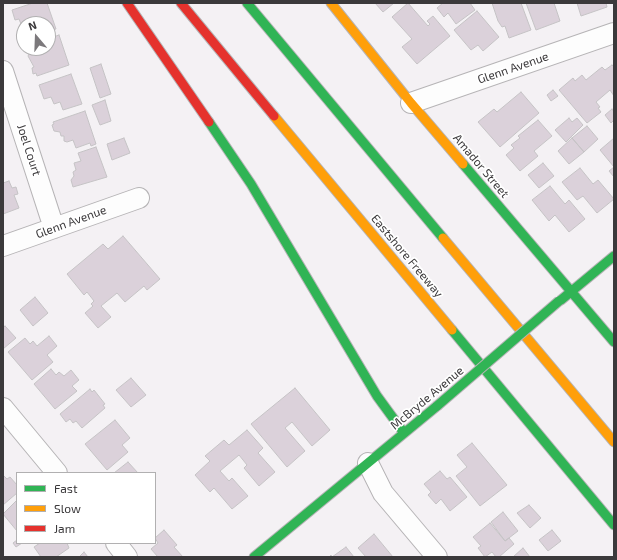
<!DOCTYPE html>
<html>
<head>
<meta charset="utf-8">
<style>
  body { margin:0 }
  #map { position:relative; width:617px; height:560px; overflow:hidden; background:#f4f1f4; font-family:"Exo 2",sans-serif }
  canvas { display:block }
  .frame { position:absolute; inset:0; border:4px solid #3b393b; pointer-events:none }
  .legend { position:absolute; left:16px; top:472px; width:140px; height:72px; box-sizing:border-box; background:#fff; border:1px solid #b1b0b1; margin:0; padding:5px 7px; list-style:none; font-size:12px; color:#3b393b }
  .legend li { display:flex; align-items:center; gap:8px; height:20px }
  .legend b { width:20px; border:1px solid #b1b0b1 }
  .north { position:absolute; left:16px; top:16px; width:40px; height:40px; box-sizing:border-box; background:#fff; border:1px solid #b1b0b1; border-radius:50%; rotate:341deg; font-size:11px; font-weight:700; line-height:16px; text-align:center; color:#3b393b }
  .north::after { content:''; display:block; margin:auto; width:14px; height:18px; background:#7c797c; clip-path:polygon(50% 0,100% 100%,50% 72%,0 100%) }
</style>
</head>
<body>
<div id="map">
<canvas width="617" height="560"></canvas>
<div class="frame"></div>
<ul class="legend">
<li><b style="height:5px;background:#30b455"></b>Fast</li>
<li><b style="height:5px;background:#ff9f0a"></b>Slow</li>
<li><b style="height:5px;background:#e5322d"></b>Jam</li>
</ul>
<div class="north">N</div>
</div>
<script>
const c = document.querySelector('canvas').getContext('2d');
c.lineJoin = 'round';
function fill(path, color) { c.fillStyle = color; c.fill(path, 'evenodd'); }
const toPath = rows => new Path2D(rows.map(r => 'M' + r).join(''));
function strokePath(path, color, width, dash) { c.strokeStyle = color; c.lineWidth = width; c.lineCap = dash ? 'butt' : 'round'; c.setLineDash(dash || []); c.stroke(path); }
function drawText(font, color, halo, rows, align = 'center') {
  c.font = font + ' "Exo 2",sans-serif'; c.lineWidth = 3.5; c.setLineDash([]); c.textBaseline = 'middle'; c.strokeStyle = halo; c.fillStyle = color; for (const [text, x, y, turn = 0] of rows) {
    c.save(); c.translate(x, y); c.rotate((+turn || 0) * Math.PI / 180); c.textAlign = isNaN(turn) ? turn : align; if (halo) c.strokeText(text, 0, 0); c.fillText(text, 0, 0); c.restore();
  }
}
const building = toPath([
  [33,3,47,3,56,29,48,31,48,24,21,24,19,19,15,20,12,10,33,3],
  [375,3,394,3,383,12,375,3],
  [408,3,428,26,430,24,427,21,433,16,450,36,417,64,402,47,412,39,392,17,408,3],
  [443,3,470,3,475,10,456,24,448,13,444,17,437,8,443,3],
  [492,3,521,3,531,30,509,38,505,26,502,27,498,21,492,3],
  [526,3,554,3,560,21,536,30,526,3],
  [577,3,606,3,607,7,581,16,577,3],
  [477,11,499,37,483,51,478,45,471,50,454,30,477,11],
  [59,35,69,65,37,76,36,73,33,74,32,68,34,67,28,56,29,54,41,50,40,48,48,48,48,39,59,35],
  [101,64,111,94,100,98,90,68,101,64],
  [612,65,614,67,614,96,610,90,596,102,600,107,598,108,601,112,587,123,559,90,573,78,575,81,582,75,586,80,602,67,605,70,612,65],
  [71,74,82,104,63,110,60,102,54,104,51,97,44,99,39,85,71,74],
  [553,90,558,96,551,101,547,95,553,90],
  [521,92,539,113,500,147,478,122,494,109,497,112,521,92],
  [105,100,111,121,100,125,92,105,105,100],
  [612,109,614,112,614,120,611,123,605,115,612,109],
  [85,111,96,144,91,146,90,143,76,148,73,140,67,142,64,141,64,136,61,136,60,132,54,131,52,125,54,124,53,122,85,111],
  [569,118,572,122,577,118,583,125,566,142,555,130,569,118],
  [538,120,552,136,534,151,538,156,520,171,506,155,514,148,511,145,520,138,518,136,538,120],
  [587,126,598,139,584,152,572,138,587,126],
  [124,138,130,153,112,160,107,144,124,138],
  [572,138,584,152,569,164,558,151,572,138],
  [614,138,614,177,609,171,614,167,600,150,614,138],
  [96,147,107,177,73,187,71,180,74,176,73,172,76,170,74,163,81,161,78,153,96,147],
  [543,163,554,176,539,188,528,175,543,163],
  [580,168,593,184,598,180,614,199,597,213,583,196,577,200,562,182,580,168],
  [9,181,12,188,16,187,18,194,14,195,19,208,3,214,3,183,9,181],
  [550,186,565,204,569,200,585,219,569,232,555,215,549,221,532,200,550,186],
  [123,236,160,279,147,290,144,286,125,302,117,293,101,306,111,317,98,328,85,313,93,306,91,304,94,301,87,292,84,295,67,274,103,244,108,249,123,236],
  [35,297,48,313,33,326,20,310,35,297],
  [5,326,16,338,3,349,3,328,5,326],
  [49,336,57,346,47,355,53,362,32,380,8,352,25,338,30,344,33,341,37,346,49,336],
  [51,369,56,375,59,372,64,376,71,370,79,380,72,386,77,391,55,409,34,384,51,369],
  [131,378,146,395,131,407,116,390,131,378],
  [295,388,330,430,312,446,292,422,285,428,305,451,287,467,251,424,295,388],
  [90,389,92,392,94,390,105,404,103,405,105,408,82,428,76,421,73,423,70,419,66,422,60,414,90,389],
  [115,420,130,438,122,445,128,452,107,470,85,444,115,420],
  [247,430,263,448,258,453,275,472,259,486,244,468,247,465,239,455,220,471,229,481,232,478,248,496,232,509,214,488,210,492,195,475,210,461,205,456,224,440,229,445,247,430],
  [472,443,507,485,480,506,456,476,467,467,457,455,472,443],
  [128,462,138,473,114,473,128,462],
  [440,471,447,479,450,477,467,497,450,511,441,499,436,504,428,495,431,492,424,484,440,471],
  [3,475,7,479,10,477,17,485,17,493,3,505,3,475],
  [17,500,17,531,3,514,17,500],
  [529,505,541,518,530,528,517,513,529,505],
  [503,512,518,531,505,541,491,522,503,512],
  [490,523,505,541,509,538,514,544,499,557,496,557,492,552,485,557,478,548,481,546,473,537,490,523],
  [164,530,177,545,174,547,183,557,158,557,151,549,158,543,155,538,164,530],
  [552,530,561,541,548,551,539,540,552,530],
  [374,534,393,557,366,557,358,548,374,534],
  [17,540,17,543,22,543,16,547,13,543,17,540],
  [40,543,67,543,69,548,56,557,41,557,34,547,40,543],
  [346,547,354,557,329,557,331,555,332,557,346,547],
  [523,548,530,557,513,557,523,548],
  [84,552,88,557,79,557,84,552]
]);
const street = toPath([
  [3,71,54,228],
  [411,103,614,33],
  [3,246,139,198],
  [3,408,57,473],
  [368,463,383,493,437,557],
  [116,543,127,557]
]);
const fast = toPath([
  [247,3,443,238],
  [209,122,251,184,377,396,404,433],
  [463,164,614,342],
  [561,300,614,256],
  [452,330,614,525],
  [254,557,437,406]
]);
const slow = toPath([
  [331,3,411,103,463,164],
  [274,116,452,330],
  [443,238,614,442]
]);
const jam = toPath([
  [127,3,209,122],
  [181,3,274,116]
]);
const fastBridge = toPath([
  [437,406,559,301]
]);
const streetNames = [
  ["Glenn Avenue",513,68,-19],
  ["Joel Court",29,150,72],
  ["Amador Street",481,166,50],
  ["Glenn Avenue",71,222,-20],
  ["Eastshore Freeway",407,256,50],
  ["McBryde Avenue",427,398,-40]
];
fill(building, '#dbd1da');
strokePath(building, '#c5c3c5', 1);
strokePath(street, '#b6b4b6', 22);
strokePath(fast, '#b6b4b6', 11);
strokePath(slow, '#b6b4b6', 11);
strokePath(jam, '#b6b4b6', 11);
strokePath(street, '#fdfdfd', 20);
strokePath(fast, '#30b455', 9);
strokePath(slow, '#ff9f0a', 9);
strokePath(jam, '#e5322d', 9);
strokePath(fastBridge, '#b6b4b6', 11, []);
strokePath(fastBridge, '#30b455', 9);
drawText('12px', '#3b393b', '#fff', streetNames);
</script>
</body>
</html>
